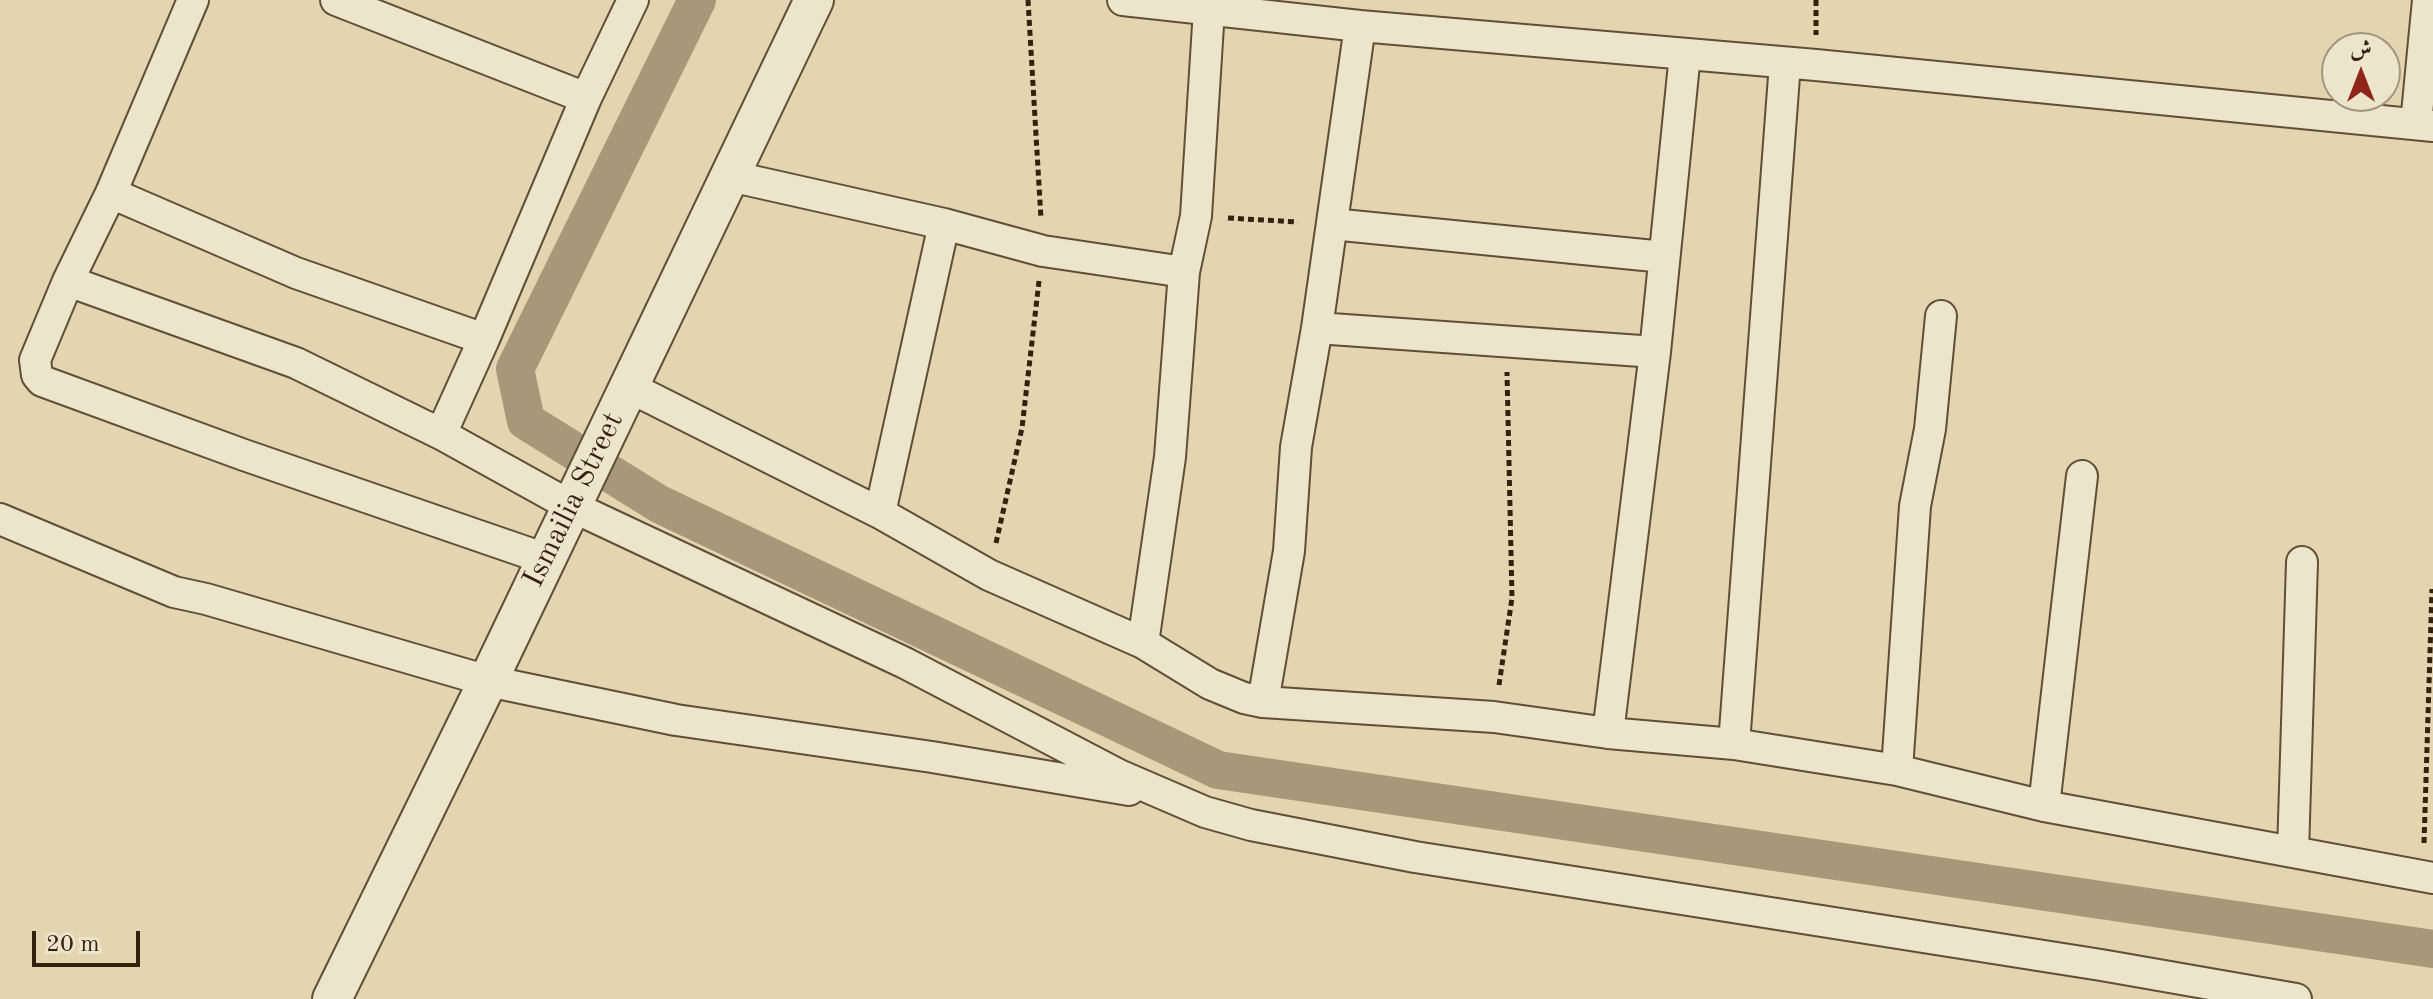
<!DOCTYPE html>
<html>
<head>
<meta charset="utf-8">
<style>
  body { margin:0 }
  #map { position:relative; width:2433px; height:999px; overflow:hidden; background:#e2d5af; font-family:"Old Standard TT",Amiri,serif }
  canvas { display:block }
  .north { position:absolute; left:2321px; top:32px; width:80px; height:80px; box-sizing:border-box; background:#ece4cb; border:2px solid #a39680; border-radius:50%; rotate:0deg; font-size:22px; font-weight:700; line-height:32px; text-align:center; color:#362110 }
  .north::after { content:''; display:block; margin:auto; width:28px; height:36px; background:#8f2418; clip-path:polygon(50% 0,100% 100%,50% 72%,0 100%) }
  .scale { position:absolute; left:32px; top:931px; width:108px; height:36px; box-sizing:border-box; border:4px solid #362110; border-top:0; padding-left:10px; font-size:24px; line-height:28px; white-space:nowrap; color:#362110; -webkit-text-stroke:6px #ece4cb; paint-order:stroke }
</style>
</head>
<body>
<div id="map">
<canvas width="2433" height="999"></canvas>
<div class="north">ش</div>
<div class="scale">20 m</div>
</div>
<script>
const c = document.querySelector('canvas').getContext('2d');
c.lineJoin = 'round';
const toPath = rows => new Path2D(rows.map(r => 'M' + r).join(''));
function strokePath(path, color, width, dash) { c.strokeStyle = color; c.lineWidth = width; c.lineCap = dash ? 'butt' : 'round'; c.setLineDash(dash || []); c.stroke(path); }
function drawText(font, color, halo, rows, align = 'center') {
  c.font = font + ' "Old Standard TT",serif'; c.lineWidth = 8; c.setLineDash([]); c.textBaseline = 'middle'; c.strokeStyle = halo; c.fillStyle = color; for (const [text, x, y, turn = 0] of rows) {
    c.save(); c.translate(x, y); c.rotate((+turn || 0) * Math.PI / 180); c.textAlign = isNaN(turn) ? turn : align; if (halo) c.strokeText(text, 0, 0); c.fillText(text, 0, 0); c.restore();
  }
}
const canal = toPath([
  [697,0,515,369,526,421,659,504,1218,770,2433,949]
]);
const path = toPath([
  [1028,0,1041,219],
  [1816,0,1816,35],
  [1228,218,1298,222],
  [996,543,1022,428,1039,281],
  [1499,685,1512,598,1507,372],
  [2424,843,2432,589]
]);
const minor = toPath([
  [336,0,586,98],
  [1123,0,1360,26,1816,65,2433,126],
  [2416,124,2428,0],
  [730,176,944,224,1043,251,1184,272],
  [111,193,193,0],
  [1332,224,1664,257],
  [68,281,296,363,441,434,571,506,905,663,1119,775,1205,812,1251,825,1415,857,2101,965,2296,999],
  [1317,328,1655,352],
  [629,387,880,513,989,575,1143,643,1210,684,1244,698,1263,702,1494,717,1608,733,1734,744,1897,770,2044,806,2433,878],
  [441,434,484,339],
  [880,513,944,224],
  [0,519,174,592,206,599,488,681,676,720,932,757,1129,790],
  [546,559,244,455,42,381,37,375,35,360,68,281,111,193,296,273,484,339,586,98,633,0],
  [1143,643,1170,457,1184,272,1196,216,1209,9],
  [1263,702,1289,551,1296,447,1317,328,1360,26],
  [1608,733,1655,352,1685,54],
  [1734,744,1785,63],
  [1897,770,1915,506,1930,429,1941,316],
  [2044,806,2082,476],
  [2293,852,2302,562]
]);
const tertiary = toPath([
  [332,999,488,681,814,0]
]);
const streetNames = [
  ["Ismailia Street",574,500,-64]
];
strokePath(canal, '#a89879', 38);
strokePath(minor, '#614e38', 34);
strokePath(tertiary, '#614e38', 42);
strokePath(path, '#362110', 5, [6, 4]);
strokePath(minor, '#ece4cb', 30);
strokePath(tertiary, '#ece4cb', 38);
drawText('30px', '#362110', '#ece4cb', streetNames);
</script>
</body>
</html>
